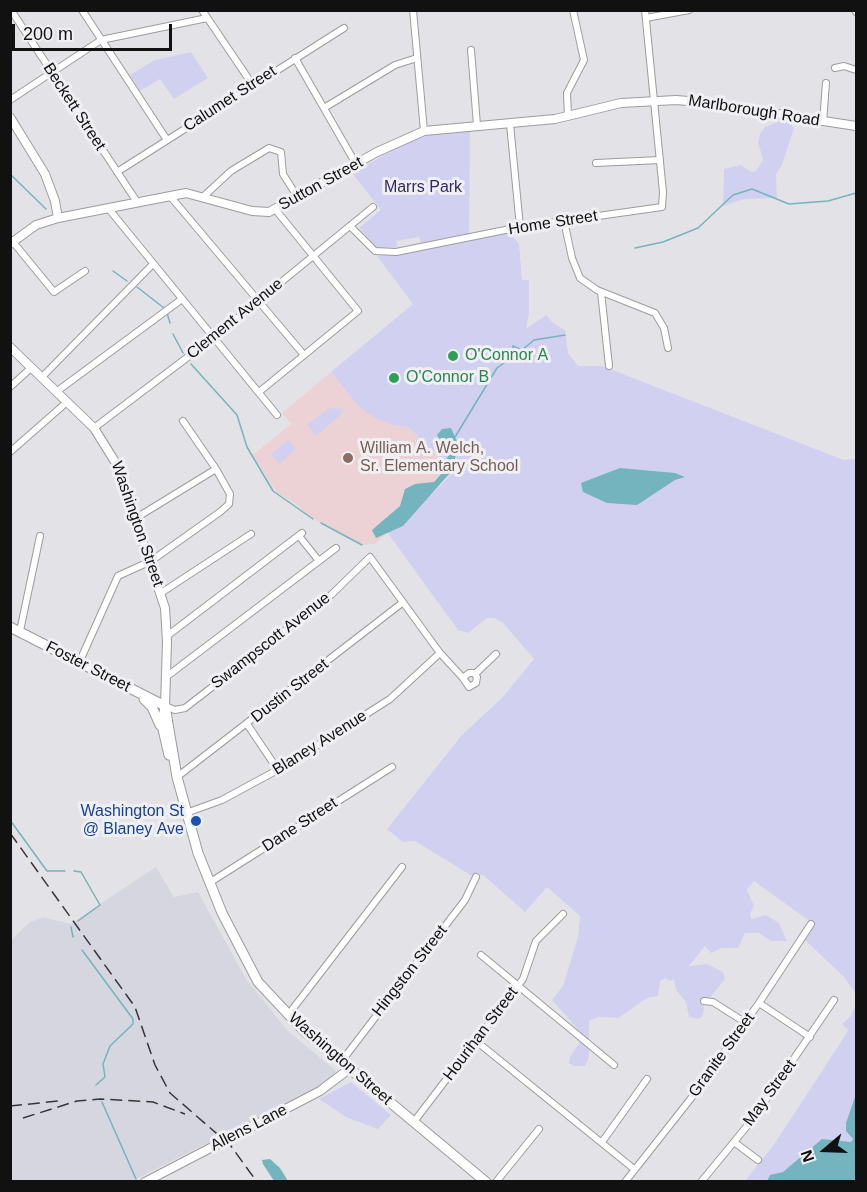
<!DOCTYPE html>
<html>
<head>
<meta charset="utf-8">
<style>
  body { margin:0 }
  #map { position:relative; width:867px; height:1192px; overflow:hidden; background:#e3e3e7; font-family:Arial,sans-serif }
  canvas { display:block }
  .frame { position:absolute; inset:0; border:12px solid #111112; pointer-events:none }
  .north { position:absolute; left:795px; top:1120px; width:60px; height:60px; -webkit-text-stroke:4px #f0f0f4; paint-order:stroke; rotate:251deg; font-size:16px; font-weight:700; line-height:24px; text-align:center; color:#111112 }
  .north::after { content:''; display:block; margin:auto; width:21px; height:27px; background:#111112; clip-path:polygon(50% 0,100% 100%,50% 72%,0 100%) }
  .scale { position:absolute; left:12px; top:24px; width:160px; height:27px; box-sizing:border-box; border:3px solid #111112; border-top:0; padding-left:8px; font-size:18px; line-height:21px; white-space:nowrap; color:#111112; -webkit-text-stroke:4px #f0f0f4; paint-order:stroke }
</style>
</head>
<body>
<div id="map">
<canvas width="867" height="1192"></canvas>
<div class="frame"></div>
<div class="north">N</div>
<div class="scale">200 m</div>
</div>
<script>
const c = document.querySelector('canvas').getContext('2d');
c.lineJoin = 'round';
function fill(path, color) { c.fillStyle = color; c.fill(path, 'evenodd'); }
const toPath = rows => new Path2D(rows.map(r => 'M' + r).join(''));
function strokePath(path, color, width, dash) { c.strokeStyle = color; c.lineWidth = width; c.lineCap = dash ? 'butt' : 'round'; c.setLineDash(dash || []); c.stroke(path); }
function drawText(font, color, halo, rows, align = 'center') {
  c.font = font + ' Arial,sans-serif'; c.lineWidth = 6; c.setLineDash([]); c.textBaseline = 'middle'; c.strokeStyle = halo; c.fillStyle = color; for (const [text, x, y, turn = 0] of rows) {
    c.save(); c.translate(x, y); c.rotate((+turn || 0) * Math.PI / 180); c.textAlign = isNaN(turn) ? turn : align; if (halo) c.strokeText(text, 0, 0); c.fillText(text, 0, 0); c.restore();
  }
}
const built = toPath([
  [156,867,174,897,198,892,246,979,288,1031,336,1071,329,1082,132,1181,11,1182,11,940,30,922,43,917,70,924]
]);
const education = toPath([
  [331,372,359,407,391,425,408,427,454,471,375,544,362,545,303,513,299,506,276,492,253,455,291,424,282,413]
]);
const green = toPath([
  [191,52,208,78,174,99,160,79,140,91,130,75,155,60],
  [780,121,791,124,794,128,782,165,776,174,777,198,744,199,723,206,724,169,741,165,751,172,756,171,763,160,758,142,760,134,765,127],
  [470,129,469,234,421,243,419,237,396,241,397,247,377,248,359,228,381,210,352,173,409,141,445,131],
  [510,233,519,244,522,280,529,280,529,313,526,329,546,315,553,323,565,330,568,353,578,366,602,366,844,460,856,459,856,1002,855,992,843,976,805,940,815,925,754,881,747,890,754,906,750,914,751,919,766,915,779,923,787,941,771,941,759,933,745,933,738,948,722,948,711,953,705,946,689,966,707,964,723,972,725,979,704,1005,703,1016,699,1019,689,1017,686,1002,676,990,674,979,670,981,665,978,660,981,658,996,647,998,618,1018,598,1017,589,1021,589,1057,585,1066,574,1066,569,1063,570,1057,584,1036,552,1000,563,986,578,937,580,916,547,887,525,912,483,875,472,876,415,841,403,842,387,829,462,735,502,698,534,659,503,623,494,618,487,618,468,633,458,630,387,532,433,493,454,471,408,427,391,425,373,417,359,407,331,372,413,304,377,256],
  [329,408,342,409,343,413,316,436,307,425],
  [288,440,296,449,279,464,271,454],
  [856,1005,856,1181,744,1182,773,1146,841,1042,848,1030,842,1024,850,1017],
  [351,1082,391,1115,378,1129,346,1117,319,1099]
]);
const water = toPath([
  [451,428,458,444,453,468,449,474,403,526,376,538,372,530,400,506,405,489,415,484,434,482,444,471,448,455,437,435,442,429],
  [620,468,675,473,685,477,675,480,637,505,607,503,583,492,581,483],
  [856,1094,856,1181,767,1181,770,1175,783,1172,822,1139,851,1142,853,1139,846,1131,846,1123],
  [270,1159,280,1168,288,1181,274,1181,263,1164,262,1160]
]);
const stream = toPath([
  [10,174,46,209],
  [635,248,663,242,698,228,733,195,752,189,789,204,828,201,856,193],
  [113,271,127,281],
  [137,287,164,308],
  [167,313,170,323],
  [173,334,183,353],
  [191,364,237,415,247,447,273,491,313,519],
  [455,437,497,368,512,357,513,346,522,350,534,340,565,335],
  [321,523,362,545],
  [10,820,47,871,65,871],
  [74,871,81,872,100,905,78,921],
  [71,927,73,937],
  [82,950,133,1019,133,1024,110,1046,103,1064,105,1077,96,1085],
  [102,1102,136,1179]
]);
const street = toPath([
  [11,10,137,202],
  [82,10,167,140],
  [202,10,252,84],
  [413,10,424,131],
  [855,10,856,12],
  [646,18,689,10],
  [471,50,477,125],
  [295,58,356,164],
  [835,68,844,66,856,70],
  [10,100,101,40,207,18],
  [324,108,395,65,417,58],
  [568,116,567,93,584,60,573,10],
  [823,122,826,83],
  [510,124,520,227],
  [596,163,660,160],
  [117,172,344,28],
  [170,196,304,355],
  [204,196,231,171,269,148,281,152,283,174,298,198],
  [108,208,277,415],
  [564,221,572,258,580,278,597,290,655,313,664,328,668,348],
  [350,226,375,251,396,252,520,227,662,207,663,192,645,10],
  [13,242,54,292,85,271],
  [601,292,609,366],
  [41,378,153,264],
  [10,387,31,368],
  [56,392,182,299],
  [259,392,358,311,275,209],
  [183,421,216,469],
  [94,428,213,338,373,207],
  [10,452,67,402],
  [299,536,319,561],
  [161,593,251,534],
  [20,631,40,536],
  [167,636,302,533],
  [79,663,118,576,151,561,220,512,229,504,230,494,216,469,136,518],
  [475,674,496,654],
  [166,677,336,548],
  [165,706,175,710,185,708,331,595,370,557,440,653,463,678,469,673,474,673,477,677,476,683,469,687,463,678],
  [247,724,278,770],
  [177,777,402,603],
  [186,813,222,800,283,767,390,699,440,653],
  [209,883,392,767],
  [481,955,614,1065],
  [704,1001,713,1002,746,1023],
  [759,1003,810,1037],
  [288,1015,402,867],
  [476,1041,634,1169],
  [341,1062,465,900,476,877],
  [413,1123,523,979,536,941,563,914],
  [602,1142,647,1079],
  [734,1142,758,1160],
  [496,1182,539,1129],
  [625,1182,696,1092,759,1003,811,924],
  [701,1182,752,1120,834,1000]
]);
const secondary = toPath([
  [10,117,45,174,55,201,58,218,36,225,10,244],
  [58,218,186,193,252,211,269,212,377,152,424,131,555,119,621,103,676,100,700,102,856,126],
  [10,347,94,428,117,465,165,608,167,642,165,706],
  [145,1182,320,1091,349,1069]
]);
const primary = toPath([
  [10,627,165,706],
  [144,699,152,707,160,725],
  [165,706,177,777,198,853,222,913,258,982,302,1029,486,1182],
  [165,707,162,725,169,755]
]);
const rail = toPath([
  [10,833,135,1007,155,1065,170,1093,231,1146,257,1182],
  [10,1106,58,1101],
  [23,1118,77,1101,100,1099,153,1102,185,1114]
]);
const markers = [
  [453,356,6,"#2e9e5b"],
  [394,378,6,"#2e9e5b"],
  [348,458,6,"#8d6e63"],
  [196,821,6,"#1a4fb4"]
];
const streetNames = [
  ["Calumet Street",230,99,-33],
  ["Beckett Street",74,107,57],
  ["Marlborough Road",754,111,9],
  ["Sutton Street",321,184,-29],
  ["Home Street",553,223,-9],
  ["Clement Avenue",235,319,-39],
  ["Washington Street",137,524,71],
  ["Swampscott Avenue",271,641,-38],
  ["Foster Street",88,667,27],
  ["Dustin Street",290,691,-38],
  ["Blaney Avenue",320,743,-32],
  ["Dane Street",300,825,-33],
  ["Hingston Street",410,971,-52],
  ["Hourihan Street",481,1034,-53],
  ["Granite Street",722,1055,-54],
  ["Washington Street",340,1059,41],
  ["May Street",770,1093,-54],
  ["Allens Lane",249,1128,-27]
];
const parkNames = [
  ["Marrs Park",423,188]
];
const leisureNames = [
  ["O'Connor A",465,356],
  ["O'Connor B",406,378]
];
const educationNames = [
  ["William A. Welch,",360,449],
  ["Sr. Elementary School",360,467]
];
const transitNames = [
  ["Washington St",184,812],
  ["@ Blaney Ave",184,830]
];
fill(built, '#d6d6e1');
fill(education, '#edd2d5');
fill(green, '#d2d0f1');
fill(water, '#73b4be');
strokePath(stream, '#73b4be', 1.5);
strokePath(street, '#9c9c9f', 8);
strokePath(secondary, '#9c9c9f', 10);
strokePath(primary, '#9c9c9f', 11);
strokePath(street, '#fff', 6);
strokePath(secondary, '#fff', 8);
strokePath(primary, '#fff', 9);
strokePath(rail, '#363638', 1.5, [12, 6]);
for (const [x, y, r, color] of markers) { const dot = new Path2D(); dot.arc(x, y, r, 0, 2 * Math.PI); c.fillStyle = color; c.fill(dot); strokePath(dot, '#f0f0f4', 2); }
drawText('16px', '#111112', '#f0f0f4', streetNames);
drawText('16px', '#332962', '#f0f0f4', parkNames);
drawText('16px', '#27864d', '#f0f0f4', leisureNames, 'left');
drawText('16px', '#785e54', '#f0f0f4', educationNames, 'left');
drawText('16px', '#164399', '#f0f0f4', transitNames, 'right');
</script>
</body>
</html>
